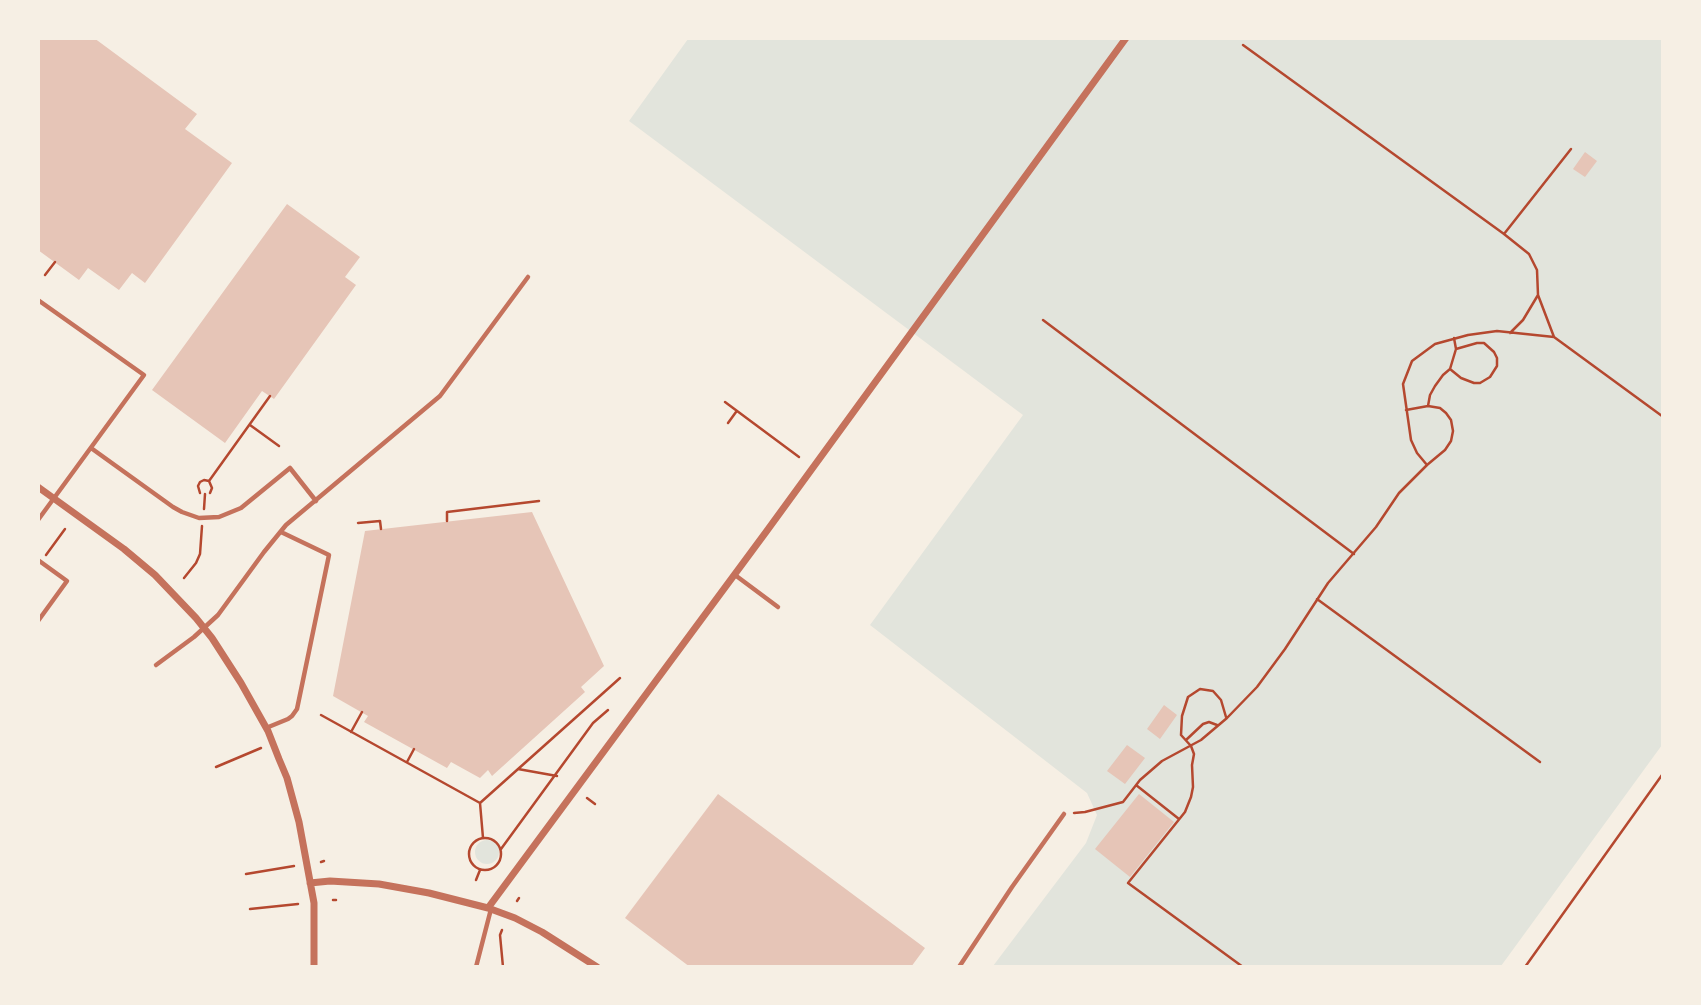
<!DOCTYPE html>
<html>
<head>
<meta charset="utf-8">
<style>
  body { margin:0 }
  #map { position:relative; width:1701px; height:1005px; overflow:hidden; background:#f6efe4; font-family:"Sofia Sans Condensed",sans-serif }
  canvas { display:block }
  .frame { position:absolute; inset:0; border:40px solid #f6efe4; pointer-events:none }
</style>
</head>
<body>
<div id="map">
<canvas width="1701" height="1005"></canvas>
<div class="frame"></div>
</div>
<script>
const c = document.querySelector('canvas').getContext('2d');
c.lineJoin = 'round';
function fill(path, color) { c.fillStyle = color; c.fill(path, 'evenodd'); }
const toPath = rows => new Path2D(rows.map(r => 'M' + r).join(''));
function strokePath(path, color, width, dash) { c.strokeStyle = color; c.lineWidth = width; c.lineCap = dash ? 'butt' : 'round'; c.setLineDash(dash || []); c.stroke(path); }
const green = toPath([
  [688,39,1662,39,1662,745,1501,966,993,966,1086,843,1097,815,1087,793,870,625,1023,415,629,121],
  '475 852a12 12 0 1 1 24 0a12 12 0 1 1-24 0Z'
]);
const building = toPath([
  [38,38,94,38,197,114,185,129,232,163,145,283,132,273,119,290,88,268,79,280,38,250],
  [1585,152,1597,161,1585,177,1573,169],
  [287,204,360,257,345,277,356,285,274,399,262,391,225,443,152,390],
  [532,512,604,666,581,687,585,692,492,776,488,770,480,778,451,762,447,768,364,722,368,716,333,696,365,531],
  [1164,705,1177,715,1160,739,1147,729],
  [1127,745,1145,758,1125,784,1107,771],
  [718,794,925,948,911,967,690,967,625,918],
  [1139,794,1174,822,1130,877,1095,849]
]);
const path = toPath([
  [1243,45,1504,234],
  [45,275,55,262],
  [1538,295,1537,270,1529,254,1504,234,1571,149],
  [1043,320,1354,554],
  [1510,333,1523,320,1538,295,1554,337],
  [1450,369,1461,378,1474,383,1480,383,1490,377,1497,366,1497,358,1494,352,1484,343,1477,343,1456,349],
  [725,402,799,457],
  [1428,406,1430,395,1435,386,1443,375,1450,369,1456,349,1454,338],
  [1406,410,1428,406,1440,408,1446,413,1451,420,1453,431,1451,441,1445,450,1427,465],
  [728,423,736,412],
  [250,425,279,446],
  [209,481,212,488,210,493],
  [200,493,198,486,200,482,204,480,209,481,270,396],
  [204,509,205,494],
  [447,521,447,512,539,501],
  [358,523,380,521,381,529],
  [46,555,65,529],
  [184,578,196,563,200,554,202,526],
  [1317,599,1540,762],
  [321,715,480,803],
  [1226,717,1221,700,1213,691,1200,689,1188,697,1182,716,1181,735,1191,746,1194,754,1192,765,1193,787,1191,797,1185,812,1128,883,1243,967],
  [351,732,362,712],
  [1186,740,1203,724,1209,722,1217,725],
  [407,762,414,749],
  [216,767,261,748],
  [518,769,557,776],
  [1136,785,1179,819],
  [587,798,595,804],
  [1074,813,1085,812,1123,802,1140,780,1162,761,1201,740,1227,718,1257,687,1285,649,1328,583,1376,527,1399,493,1427,465,1417,453,1411,440,1403,384,1412,361,1435,344,1468,335,1497,331,1554,337,1662,416],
  '469 854a16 16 0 1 1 32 0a16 16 0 1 1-32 0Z',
  [483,838,480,803,620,678],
  [501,849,593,723,608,710],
  [321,862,324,861],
  [246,874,294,866],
  [476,880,480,870],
  [333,900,336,900],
  [517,901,519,898],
  [250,909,298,904],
  [502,930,500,935,503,967],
  [1525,967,1662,775]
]);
const service = toPath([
  [38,300,144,375,38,520],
  [91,448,173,507,182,512,199,518,219,517,241,508,290,468,316,501],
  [38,560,67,581,38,621],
  [735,575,778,607],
  [156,665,194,637,218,615,264,552,286,525,440,396,528,277],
  [266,728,288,719,292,716,297,709,329,555,281,532],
  [476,967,491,909],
  [959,967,1012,887,1064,814]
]);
const minor = toPath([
  [38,487,124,549,155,575,196,618,212,638,241,683,268,731,279,759,287,778,299,822,314,903,314,967],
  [310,883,330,881,379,884,429,893,488,908,515,918,542,932,597,967],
  [488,908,766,532,1126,38]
]);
fill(green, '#e2e4dc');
fill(building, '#e6c5b7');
strokePath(path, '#b5482f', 2.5);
strokePath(service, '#c5725c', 4.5);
strokePath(minor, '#c5725c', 7);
</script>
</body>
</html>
